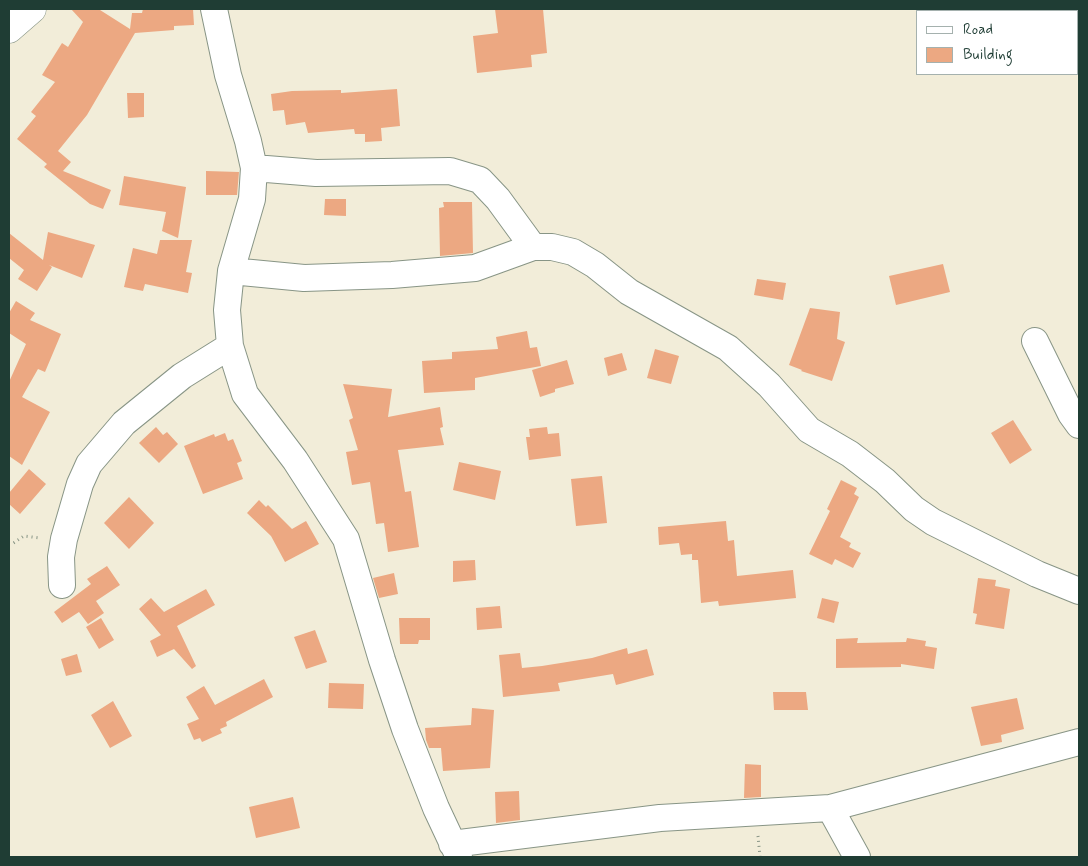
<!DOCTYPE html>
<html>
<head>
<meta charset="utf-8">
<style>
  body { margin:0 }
  #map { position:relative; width:1088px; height:866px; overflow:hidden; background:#f2edd9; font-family:Mynerve,sans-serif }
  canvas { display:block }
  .frame { position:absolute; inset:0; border:10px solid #1f3d34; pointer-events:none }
  .legend { position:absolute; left:916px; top:10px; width:162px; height:65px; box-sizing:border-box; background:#fff; border:1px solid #a5b1ae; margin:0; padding:6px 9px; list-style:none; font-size:15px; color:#1f3d34 }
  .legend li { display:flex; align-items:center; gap:10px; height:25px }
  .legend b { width:25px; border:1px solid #a5b1ae }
</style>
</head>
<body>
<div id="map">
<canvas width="1088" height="866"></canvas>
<div class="frame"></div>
<ul class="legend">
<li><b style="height:6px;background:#fff"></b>Road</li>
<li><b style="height:14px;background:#eca882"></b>Building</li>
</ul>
</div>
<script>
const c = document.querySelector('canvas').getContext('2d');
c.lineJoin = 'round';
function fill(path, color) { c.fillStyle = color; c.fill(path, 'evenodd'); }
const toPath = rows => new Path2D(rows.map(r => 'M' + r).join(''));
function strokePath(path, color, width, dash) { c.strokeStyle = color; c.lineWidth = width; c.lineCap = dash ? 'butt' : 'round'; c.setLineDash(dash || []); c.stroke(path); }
const building = toPath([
  [71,9,100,10,130,29,132,13,142,13,143,9,193,9,194,25,174,26,174,30,135,33,87,115,58,151,71,162,63,171,111,190,103,209,90,204,44,167,47,164,17,139,36,116,31,112,55,82,42,75,62,43,68,47,83,22],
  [495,9,543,9,547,53,531,55,532,67,477,73,473,36,498,33],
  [397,89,400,126,381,128,382,141,365,142,365,134,355,134,354,129,308,133,305,122,286,125,284,110,273,111,271,94,292,91,341,90,341,93],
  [127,93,144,93,144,117,128,118],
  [206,171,239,172,237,195,206,195],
  [124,176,186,187,178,238,162,231,166,212,119,205],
  [325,199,346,199,346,216,324,215],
  [443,202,472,202,473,253,440,256,439,208,444,207],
  [48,232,95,245,82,278,49,265,52,267,37,291,18,279,24,270,9,258,9,233,43,260],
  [160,240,192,240,186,272,192,273,188,293,145,284,143,291,124,287,133,248,157,254],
  [943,264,950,292,896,305,889,276],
  [757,279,786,283,783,300,754,295],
  [16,301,35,313,30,320,61,334,45,372,38,369,22,397,50,412,22,465,9,456,9,382,26,344,9,333,9,313],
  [810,308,840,312,837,339,845,342,832,381,801,371,802,370,789,365],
  [527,331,530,348,537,347,541,366,475,378,475,390,424,393,422,361,452,359,452,352,498,349,496,337],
  [655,349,679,356,671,384,647,378],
  [622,353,627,370,608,376,604,358],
  [567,360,574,384,555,389,555,392,540,397,532,370],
  [343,384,392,389,388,417,440,407,443,427,440,428,444,445,398,450,405,492,411,491,419,547,388,552,384,523,376,524,370,482,352,485,346,452,358,450,349,420,353,418],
  [1013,420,1032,450,1010,464,991,433],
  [156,427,163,435,167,432,178,444,159,463,139,443],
  [547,427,548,434,559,433,561,456,529,460,526,437,530,437,529,429],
  [225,433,228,441,233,439,242,461,237,463,243,479,203,494,184,446,214,434,215,437],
  [459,462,501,471,495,500,453,490],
  [29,469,46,484,20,514,9,504,9,493],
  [602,476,607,523,576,526,571,479],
  [841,480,857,488,854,494,859,497,840,537,851,543,849,547,861,553,853,568,835,559,832,565,809,554,830,511,827,509],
  [129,497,154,523,129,549,104,523],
  [259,500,266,507,268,505,292,529,306,521,319,544,285,562,271,536,247,513],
  [726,521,728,541,734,540,737,576,793,570,796,598,719,606,718,601,701,603,698,560,692,560,692,554,681,555,679,543,659,545,658,527],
  [475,560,476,580,453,582,453,561],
  [107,566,120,585,96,601,104,613,88,624,79,612,62,623,54,612,91,584,87,579],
  [394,573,398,594,379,598,373,578],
  [978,578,996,580,995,586,1010,589,1004,629,975,624,977,614,973,613],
  [206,589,215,605,177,626,196,666,192,669,174,649,157,657,150,641,161,635,139,609,151,598,164,612],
  [822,598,839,602,834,623,817,618],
  [500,606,502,628,477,630,476,608],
  [101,618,114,640,99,649,86,627],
  [399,618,430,618,430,640,419,640,418,644,400,644],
  [315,630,327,662,306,669,294,637],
  [858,638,857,643,906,642,907,638,926,641,925,646,937,648,934,669,901,664,901,667,836,668,836,639],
  [627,648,628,654,647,649,654,675,616,685,613,674,558,683,560,691,503,697,499,655,520,653,522,668,542,666,592,658],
  [77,654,82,672,66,676,61,659],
  [264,679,273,697,226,722,227,726,220,729,222,733,202,742,200,738,194,740,187,724,199,719,186,697,204,686,215,705],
  [329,683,364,684,363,709,328,708],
  [773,692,806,692,808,710,774,710],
  [1017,698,1024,729,1001,735,1002,742,981,746,971,707],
  [113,701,132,736,110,748,91,715],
  [472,708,494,710,490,768,443,771,441,748,429,748,426,740,425,728,471,725],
  [745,764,761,765,761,797,744,798],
  [519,791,520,820,496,823,495,792],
  [293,797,300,828,256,838,249,807]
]);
const path = toPath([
  [9,544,12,544,24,536,40,538],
  [758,836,760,857]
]);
const minor = toPath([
  [214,9,228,75,248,141,254,168,252,199,231,271,227,310,230,346,245,394,295,460,346,539,382,660,405,729,436,808,459,857],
  [254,168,316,173,450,171,480,180,498,199,533,247],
  [231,271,304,278,392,275,475,268,533,247,552,247,573,252,595,265,629,292,728,348,769,385,809,430,850,454,885,481,914,509,933,522,1037,574,1079,591],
  [1035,341,1071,414,1079,425],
  [62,585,61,557,64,539,80,484,89,464,124,423,182,376,230,346],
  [830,808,857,857],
  [452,844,660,818,830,808,1079,742]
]);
const tertiary = toPath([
  [9,29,32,9]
]);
fill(building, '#eca882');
strokePath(minor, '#889586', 28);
strokePath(tertiary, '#889586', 29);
strokePath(path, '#889586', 3, [1, 4]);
strokePath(minor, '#fff', 26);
strokePath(tertiary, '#fff', 28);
</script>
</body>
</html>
